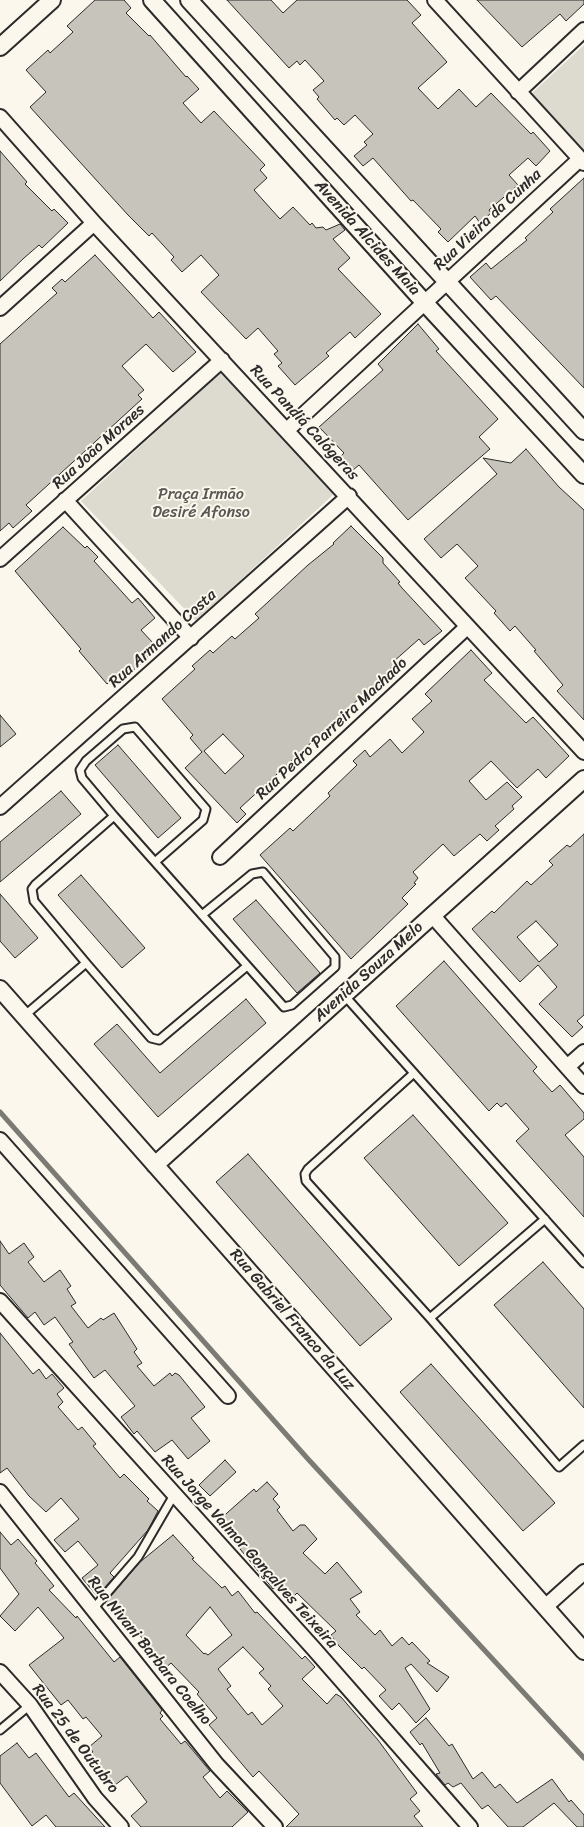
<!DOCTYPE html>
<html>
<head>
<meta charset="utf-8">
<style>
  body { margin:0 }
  canvas { display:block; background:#fbf7ec }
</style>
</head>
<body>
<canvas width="584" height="1827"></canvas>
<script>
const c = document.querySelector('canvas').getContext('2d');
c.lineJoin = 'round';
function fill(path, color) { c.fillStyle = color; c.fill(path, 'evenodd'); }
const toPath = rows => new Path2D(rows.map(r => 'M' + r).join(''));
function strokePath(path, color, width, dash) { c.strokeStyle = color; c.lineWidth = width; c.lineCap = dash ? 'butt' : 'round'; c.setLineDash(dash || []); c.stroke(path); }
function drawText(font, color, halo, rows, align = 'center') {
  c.font = font + ' Sriracha,sans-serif'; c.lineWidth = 4; c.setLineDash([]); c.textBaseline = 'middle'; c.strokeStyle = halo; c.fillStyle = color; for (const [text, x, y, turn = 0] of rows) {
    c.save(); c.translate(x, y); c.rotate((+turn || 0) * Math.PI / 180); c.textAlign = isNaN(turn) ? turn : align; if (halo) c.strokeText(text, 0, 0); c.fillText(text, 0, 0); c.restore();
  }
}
const green = toPath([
  [584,45,584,150,532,93],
  [221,372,335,493,196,621,81,501]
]);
const stream = toPath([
  [0,1112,308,1459,584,1758]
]);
const building = toPath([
  [95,0,124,0,131,8,126,13,149,36,150,35,186,77,187,76,199,89,183,103,201,123,214,111,265,165,260,170,267,178,254,190,280,219,293,207,310,225,312,223,316,228,323,227,326,230,340,224,345,230,333,239,350,258,338,269,381,314,355,338,350,332,326,353,329,356,295,385,278,366,282,363,274,354,278,351,258,328,246,339,201,292,219,275,201,255,182,272,171,260,174,257,152,233,149,236,128,215,30,107,46,92,26,70,48,50,50,53,73,32,67,26,95,0],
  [227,0,271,0,283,13,297,0,407,0,421,15,412,23,447,62,418,88,438,109,459,89,476,107,491,93,531,134,533,132,550,151,536,166,528,158,509,175,518,185,489,210,491,213,480,223,475,216,448,242,438,232,441,229,413,200,411,201,373,158,363,166,354,156,367,145,364,142,373,134,355,115,344,125,337,118,335,120,317,99,319,97,313,90,324,81,305,60,300,65,297,61,289,68,227,0],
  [477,0,584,0,584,4,566,21,560,14,522,47,477,0],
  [0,151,27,182,25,184,52,211,54,209,68,223,42,248,39,245,24,258,0,281,0,151],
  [584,178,584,388,496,296,491,300,470,277,486,263,491,269,527,240,525,238,553,212,550,209,584,178],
  [95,255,153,318,159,312,196,352,173,372,146,344,122,366,144,390,138,395,142,399,26,505,32,511,13,528,9,523,0,531,0,344,57,293,52,288,62,279,65,282,95,255],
  [418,324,439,349,436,351,498,419,479,437,490,449,408,520,359,465,353,470,341,456,344,453,319,427,383,370,378,364,418,324],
  [526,449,559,487,584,510,584,720,557,691,563,685,534,651,536,650,515,626,510,631,494,613,496,611,465,578,478,566,457,544,441,558,424,539,497,474,483,458,511,463,526,449],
  [351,526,383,558,383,563,400,582,398,583,402,588,442,631,424,645,419,639,393,662,395,664,374,685,240,808,246,814,237,823,185,768,202,752,190,738,193,735,162,699,195,669,192,666,210,650,213,653,232,636,235,639,259,618,255,614,308,565,334,544,333,543,351,526],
  [223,734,244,756,225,774,204,751,223,734],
  [63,527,85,548,87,546,98,557,94,561,132,603,138,598,155,618,141,630,153,643,142,652,148,657,127,676,122,671,107,684,79,651,81,649,15,571,63,527],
  [471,650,492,673,484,680,526,723,533,717,569,756,546,778,538,769,517,788,491,761,469,781,486,800,507,782,522,797,512,806,514,809,495,826,499,830,487,841,480,834,454,856,443,844,413,872,418,878,414,883,416,884,402,898,408,904,351,959,260,855,290,828,293,831,330,796,328,793,357,765,353,761,365,750,370,757,390,739,402,753,424,732,412,719,432,701,425,694,471,650],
  [0,715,16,734,0,747,0,715],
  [118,745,181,818,158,838,95,765,118,745],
  [61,791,81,814,0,882,0,842,61,791],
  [584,834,584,1015,577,1021,583,1027,572,1037,539,1004,557,987,538,965,520,982,472,929,492,911,494,913,527,881,531,885,553,865,549,861,567,845,570,847,584,834],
  [536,921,558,945,539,962,517,937,536,921],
  [81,875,145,948,122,968,58,895,81,875],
  [0,894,38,938,15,958,0,941,0,894],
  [256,900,320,973,297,993,233,919,256,900],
  [444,961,537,1067,533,1071,552,1092,560,1085,584,1113,584,1119,565,1135,584,1157,584,1217,516,1141,529,1129,506,1103,501,1107,497,1103,489,1111,396,1006,444,961],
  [246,999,266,1023,158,1117,94,1044,117,1024,160,1073,246,999],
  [413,1115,508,1223,459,1266,364,1158,413,1115],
  [248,1154,392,1319,360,1346,216,1182,248,1154],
  [0,1241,9,1254,24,1243,34,1257,28,1262,44,1282,60,1270,71,1286,67,1289,76,1303,71,1306,88,1328,101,1318,103,1320,114,1313,137,1349,134,1352,142,1363,137,1366,154,1386,170,1373,172,1376,175,1373,179,1375,205,1407,191,1418,210,1441,188,1459,172,1440,155,1452,137,1431,134,1434,121,1417,135,1406,105,1370,94,1378,69,1344,73,1342,55,1317,44,1325,35,1312,28,1318,0,1285,0,1241],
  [543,1262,584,1309,584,1408,494,1305,543,1262],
  [0,1333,33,1374,39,1369,46,1379,52,1374,64,1388,57,1394,63,1402,58,1407,78,1430,82,1427,96,1444,93,1446,120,1478,124,1474,149,1499,147,1501,158,1511,148,1530,110,1573,114,1577,97,1596,82,1578,98,1565,78,1541,65,1552,54,1540,79,1519,61,1498,46,1512,29,1496,7,1468,0,1473,0,1333],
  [431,1364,555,1503,523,1531,400,1392,431,1364],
  [225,1460,236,1472,210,1496,199,1485,225,1460],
  [267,1482,278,1494,273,1499,280,1507,277,1510,293,1531,300,1525,305,1525,317,1539,303,1553,325,1574,337,1562,362,1592,350,1599,360,1612,356,1615,375,1635,380,1630,392,1646,402,1637,409,1645,412,1642,430,1661,427,1663,449,1677,437,1692,411,1664,405,1668,430,1709,416,1723,399,1703,392,1710,379,1696,386,1690,364,1667,362,1669,339,1646,331,1635,336,1631,297,1593,292,1598,279,1585,273,1589,231,1538,233,1536,218,1521,254,1489,256,1492,267,1482],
  [0,1532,11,1545,18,1539,37,1561,35,1563,54,1586,49,1590,76,1618,77,1616,114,1662,120,1657,162,1710,160,1713,163,1716,160,1719,181,1744,185,1741,210,1771,203,1777,220,1798,227,1791,248,1812,232,1827,141,1827,131,1816,147,1802,127,1776,115,1785,102,1769,89,1755,93,1752,89,1747,102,1736,86,1717,83,1719,68,1700,61,1705,29,1665,64,1638,38,1607,15,1631,0,1616,19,1594,0,1568,0,1532],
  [173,1535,194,1558,192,1559,222,1588,225,1586,232,1596,238,1591,255,1613,257,1612,302,1659,305,1656,315,1667,302,1679,327,1704,336,1694,341,1697,378,1740,417,1793,410,1799,420,1811,414,1816,423,1827,286,1827,299,1814,259,1771,253,1777,209,1725,217,1718,197,1694,199,1692,171,1663,164,1669,154,1659,158,1655,119,1613,115,1616,105,1603,140,1562,173,1535],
  [210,1607,232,1635,208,1655,205,1653,204,1654,186,1635,210,1607],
  [243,1647,264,1669,259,1673,271,1686,268,1689,283,1706,262,1725,252,1712,248,1715,227,1689,231,1686,218,1669,243,1647],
  [426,1718,449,1746,452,1744,473,1779,482,1772,495,1788,500,1784,517,1803,552,1779,569,1802,571,1800,584,1815,584,1827,577,1827,554,1803,523,1827,508,1827,488,1805,482,1809,461,1783,453,1787,448,1783,445,1785,436,1774,440,1773,422,1743,420,1745,410,1732,426,1718],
  [17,1743,29,1758,36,1753,69,1797,74,1793,105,1827,56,1827,46,1815,32,1826,0,1783,0,1756,17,1743]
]);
const service = toPath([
  [114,816,82,778,80,770,86,761,123,729,135,727,206,809,203,820,155,862],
  [86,963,151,1038,159,1040,247,966],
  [344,995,584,1263],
  [24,1016,86,963,34,901,32,889,35,885,114,816,284,1007,292,1005,335,967,335,957,263,872,252,874,202,915],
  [414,1073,308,1169,305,1174,306,1181,430,1318,559,1467,584,1445],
  [430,1318,545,1219],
  [93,1609,138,1557,174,1495],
  [0,1730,30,1705]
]);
const minor = toPath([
  [435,0,584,163],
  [518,92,584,30],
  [0,117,94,223,584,752],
  [0,308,94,223],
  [287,430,580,159],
  [65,500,191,638],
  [0,559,222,360],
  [0,807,349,496],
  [220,857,467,627],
  [432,915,584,1086],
  [567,1067,584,1052],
  [0,1140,228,1396],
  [0,1301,314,1649,470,1827],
  [0,1492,217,1765,275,1827],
  [545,1607,584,1572],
  [0,1672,30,1705,95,1798,121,1827]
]);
const tertiary = toPath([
  [152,0,424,302,584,475],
  [189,0,584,431],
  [0,47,52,0],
  [0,989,584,1651],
  [155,1165,584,779]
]);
const streetNames = [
  ["Rua Vieira da Cunha",488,220,-43],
  ["Avenida Alcides Maia",367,238,48],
  ["Rua Pandiá Calógeras",304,423,47],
  ["Rua João Moraes",99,447,-42],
  ["Rua Armando Costa",163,639,-42],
  ["Rua Pedro Parreira Machado",332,729,-43],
  ["Avenida Souza Melo",369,972,-42],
  ["Rua Gabriel Franco da Luz",292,1320,49],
  ["Rua Jorge Valmor Gonçalves Teixeira",249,1552,48],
  ["Rua Nivani Barbara Coelho",149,1651,51],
  ["Rua 25 de Outubro",75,1739,53]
];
const parkNames = [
  ["Praça Irmão",201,495],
  ["Desiré Afonso",201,513]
];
fill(green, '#dddad0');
strokePath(stream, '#7b7a75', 5);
fill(building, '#c7c4bc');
strokePath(building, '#2b2b2b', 1);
strokePath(service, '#2b2b2b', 11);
strokePath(minor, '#2b2b2b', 18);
strokePath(tertiary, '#2b2b2b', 20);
strokePath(service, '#fbf7ec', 7);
strokePath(minor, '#fbf7ec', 14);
strokePath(tertiary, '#fbf7ec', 16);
drawText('16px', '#2b2b2b', '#fbf7ec', streetNames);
drawText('16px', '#585754', '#fbf7ec', parkNames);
</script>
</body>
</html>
